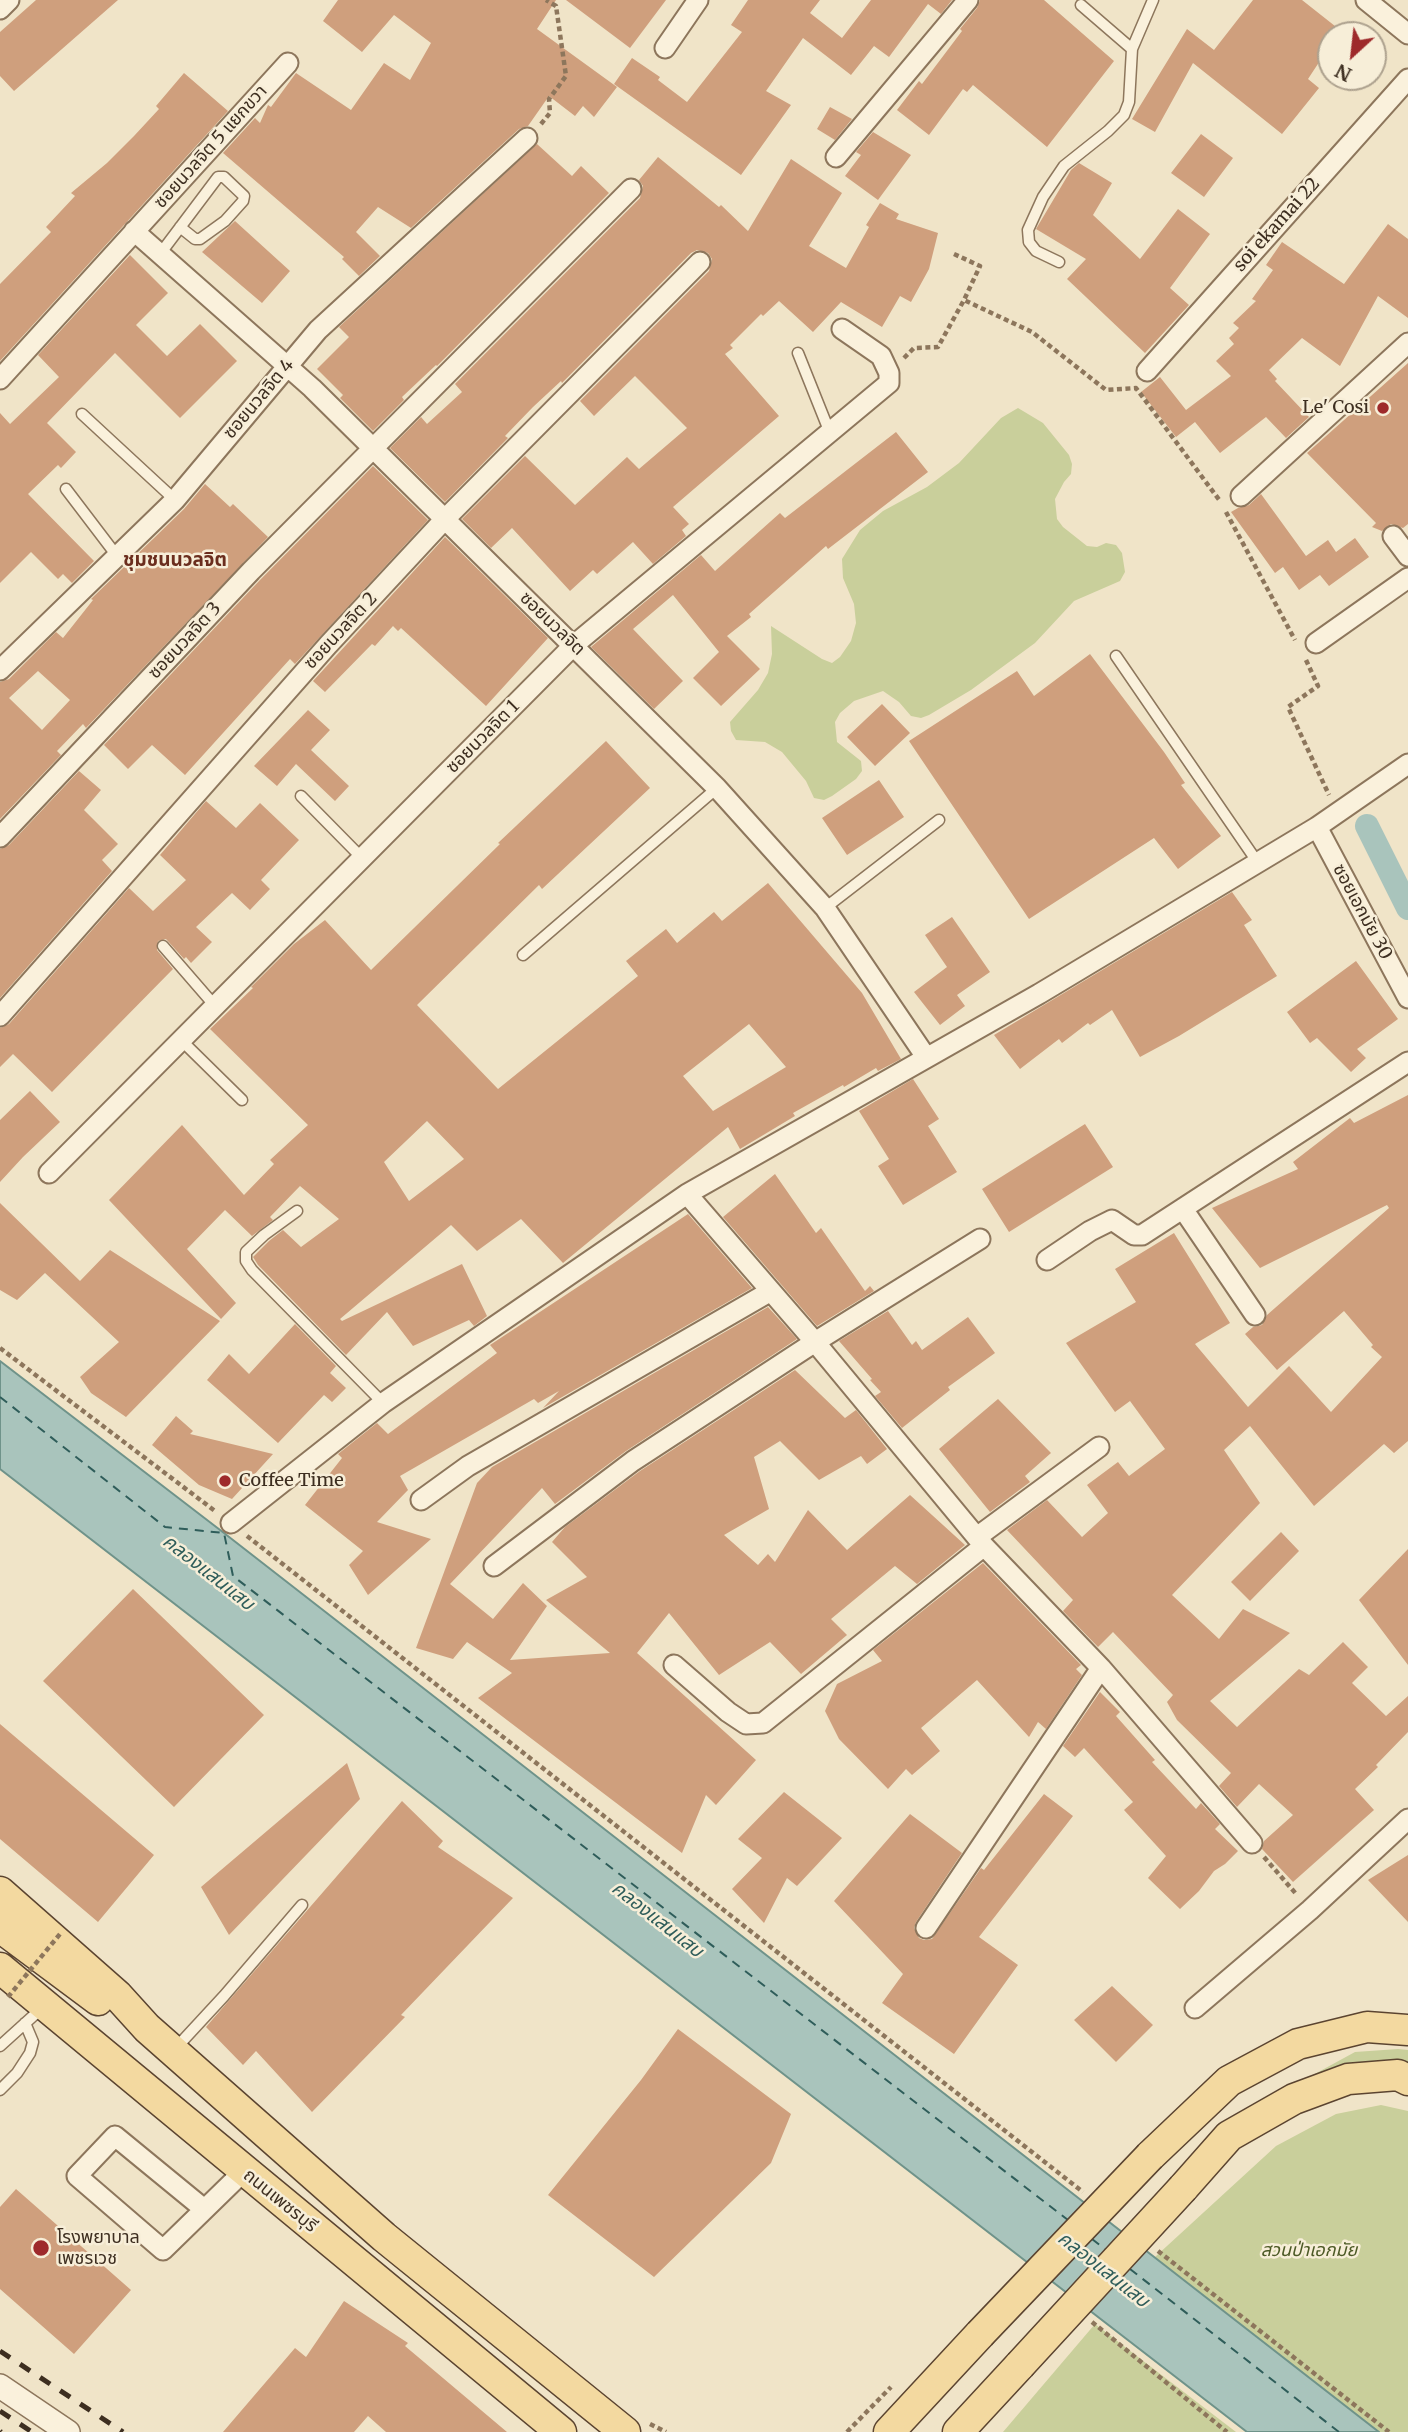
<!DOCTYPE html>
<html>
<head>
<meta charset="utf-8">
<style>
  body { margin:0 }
  #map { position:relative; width:1408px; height:2432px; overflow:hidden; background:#f0e4c8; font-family:Merriweather,serif }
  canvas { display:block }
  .north { position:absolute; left:1317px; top:21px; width:70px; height:70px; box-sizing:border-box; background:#f7eed8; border:2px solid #ada18e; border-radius:50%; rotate:207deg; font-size:19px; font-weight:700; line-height:28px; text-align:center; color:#3d2e20 }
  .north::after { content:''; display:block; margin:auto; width:24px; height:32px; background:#9e2a2b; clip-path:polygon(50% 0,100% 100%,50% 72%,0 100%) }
</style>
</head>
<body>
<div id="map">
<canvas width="1408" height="2432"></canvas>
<div class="north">N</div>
</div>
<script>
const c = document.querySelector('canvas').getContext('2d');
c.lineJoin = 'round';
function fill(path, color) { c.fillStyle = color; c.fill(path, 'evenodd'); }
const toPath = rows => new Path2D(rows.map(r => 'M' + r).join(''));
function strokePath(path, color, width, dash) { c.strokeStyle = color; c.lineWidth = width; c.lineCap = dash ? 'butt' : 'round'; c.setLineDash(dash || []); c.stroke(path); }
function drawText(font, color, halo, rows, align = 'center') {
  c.font = font + ' Merriweather,"Noto Sans Thai",serif'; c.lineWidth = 5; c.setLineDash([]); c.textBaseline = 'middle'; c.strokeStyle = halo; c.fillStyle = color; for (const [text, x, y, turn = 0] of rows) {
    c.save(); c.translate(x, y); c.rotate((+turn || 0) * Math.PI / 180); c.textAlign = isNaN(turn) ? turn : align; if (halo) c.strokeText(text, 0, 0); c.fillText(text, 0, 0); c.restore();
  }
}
const green = toPath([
  [1018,408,1043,423,1069,455,1072,464,1071,474,1064,482,1055,499,1057,519,1063,527,1087,546,1097,547,1106,543,1116,545,1122,553,1125,572,1120,581,1074,601,1035,643,971,690,929,715,921,718,911,716,899,702,883,691,854,701,840,713,835,722,837,742,861,761,862,771,856,779,832,796,824,800,814,798,806,781,782,752,765,742,736,740,731,731,730,722,758,690,768,673,772,654,771,626,822,659,832,663,840,657,851,641,856,623,854,604,843,578,842,559,860,530,883,511,927,487,959,463,1001,418],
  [1398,2049,1408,2050,1408,2071,1289,2088,1355,2052],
  [1381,2105,1408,2111,1408,2432,1379,2432,1155,2257,1276,2146,1336,2114],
  [1095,2324,1236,2432,1003,2432]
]);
const water = toPath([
  [0,1361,224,1533,1379,2432,1247,2432,0,1469,0,1361]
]);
const canal = toPath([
  [1367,826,1408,908]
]);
const ferry = toPath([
  [0,1397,165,1527,224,1533,233,1576,1068,2220],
  [1092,2239,1106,2250],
  [1130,2269,1339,2432]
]);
const building = toPath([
  [36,0,118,0,14,91,0,76,0,32],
  [338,0,556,0,537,29,617,87,594,117,583,106,575,116,549,96,528,126,519,129,411,228,378,207,356,232,380,256,359,276,342,259,344,257,223,153,255,118,260,123,268,105,271,107,296,73,351,110,384,63,410,80,431,43,394,15,362,52,323,21],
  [566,0,666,0,630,48],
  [748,0,820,0,810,13,842,38,871,0,952,0,941,14,928,4,889,57,874,46,851,75,803,38,766,91,791,105,741,175,614,84,632,58,660,77,658,80,687,102,742,32,731,25],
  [980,0,1044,0,1114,61,1047,147,973,85,967,92,963,89,929,135,897,110,919,81,922,84,962,31,960,29,977,8],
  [1253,0,1302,0,1340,30,1337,35,1331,35,1331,44,1308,79,1319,88,1282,134,1193,63,1155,132,1132,119,1187,29,1214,50],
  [184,73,228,111,0,361,0,284,51,232,46,227,75,196,71,193,107,163,134,136,159,109,156,106],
  [830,107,852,119,835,140,817,129],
  [873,132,911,155,878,200,845,176,861,155,856,152],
  [1201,134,1233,158,1204,197,1171,173],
  [537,144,572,176,581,166,609,193,437,366,436,365,402,397,404,400,373,431,340,398,343,395,317,369,349,337,339,327],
  [658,157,719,207,721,205,748,231,791,159,842,193,809,246,846,268,869,227,866,225,880,203,899,214,896,219,938,233,929,269,911,302,900,296,882,327,841,302,813,332,779,301,763,316,761,314,730,345,733,348,725,354,779,416,673,507,689,524,682,530,686,536,653,564,633,542,597,574,593,570,570,591,512,528,491,548,462,519,525,456,575,505,627,457,639,469,687,428,635,376,594,416,580,401,709,271,712,259,708,253,697,250,691,253,562,383,561,381,533,407,505,436,508,438,445,502,390,448,421,417,427,424,462,392,455,384,640,198,643,186,639,180],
  [1079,163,1112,183,1093,215,1140,259,1178,209,1210,234,1170,288,1189,305,1145,353,1067,279,1086,259,1036,229,1071,170],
  [235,221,290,271,262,303,202,252],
  [1388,224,1408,239,1408,318,1378,296,1340,366,1302,338,1269,370,1277,379,1275,381,1309,417,1286,438,1266,417,1220,453,1195,422,1176,437,1141,392,1160,377,1186,410,1231,376,1216,361,1234,344,1229,338,1239,328,1233,323,1256,301,1252,299,1273,270,1266,265,1282,242,1344,284],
  [130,255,168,293,136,325,167,356,200,324,237,361,180,418,115,353,47,423,76,452,61,468,58,465,28,494,94,561,72,583,63,574,58,579,31,552,0,583,0,413,10,424,59,377,38,355],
  [1408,363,1408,524,1403,528,1391,524,1382,531,1372,527,1376,523,1307,453],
  [896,432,928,472,828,549,826,546,749,614,751,617,727,636,760,669,721,706,693,678,719,652,673,595,633,629,683,681,654,709,591,647,701,555,715,571,780,513,785,518],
  [373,466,428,520,295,664,290,659,185,775,152,745,128,769,104,745,260,580],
  [205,484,230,507,233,504,268,537,86,728,83,724,57,751,61,755,0,819,0,682,9,679,56,632,63,638,93,600,91,599,184,509],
  [38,671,70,700,42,730,9,698],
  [1261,494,1306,556,1328,540,1336,552,1355,538,1369,557,1329,586,1320,575,1299,590,1283,567,1275,573,1231,512,1238,508,1249,505],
  [445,537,548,638,486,706,401,628,398,631,393,626,375,646,372,644,325,692,313,681],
  [1090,654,1164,752,1185,783,1181,785,1221,836,1178,869,1154,838,1029,919,909,741,1017,671,1034,696],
  [882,704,910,733,875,766,847,737],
  [308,710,330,730,311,750,349,786,335,801,296,764,277,786,254,766],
  [606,741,650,788,542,889,539,885,417,1005,498,1089,638,976,626,961,666,929,677,943,714,912,722,921,768,883,862,993,901,1059,878,1071,876,1068,844,1087,843,1085,825,1095,793,1113,795,1116,740,1149,728,1127,563,1263,521,1219,477,1251,451,1225,340,1319,342,1321,462,1264,487,1316,474,1326,469,1320,413,1346,387,1312,346,1355,258,1265,253,1257,269,1241,283,1230,301,1247,339,1219,300,1186,270,1217,273,1220,252,1236,225,1210,187,1249,236,1303,221,1319,109,1200,182,1125,244,1195,274,1164,270,1160,308,1125,210,1029,253,988,251,987,294,944,325,920,371,970,500,844,498,843],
  [749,1024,786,1067,713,1111,683,1076],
  [427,1121,464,1159,409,1201,384,1162],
  [79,771,101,790,84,810,118,844,102,860,112,871,0,998,0,849,9,845],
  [879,780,904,817,847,855,822,818],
  [206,801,236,828,260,803,299,840,261,880,270,889,250,910,232,893,196,927,212,942,191,963,186,957,184,959,166,939,158,941,157,950,173,969,52,1092,13,1054,0,1067,0,1028,9,1024,129,888,153,911,186,880,160,855],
  [1232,892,1252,920,1244,925,1277,976,1179,1036,1140,1057,1112,1010,1090,1025,1088,1023,1062,1043,1059,1039,1020,1069,994,1035],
  [952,917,990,972,957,995,965,1006,940,1025,914,992,947,967,925,935],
  [1356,961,1398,1019,1357,1049,1366,1058,1351,1072,1317,1038,1310,1043,1287,1012],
  [913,1079,939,1119,928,1126,957,1172,903,1205,878,1166,889,1159,859,1111],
  [30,1091,60,1122,23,1157,0,1182,0,1120],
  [1408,1095,1408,1441,1394,1453,1384,1444,1314,1506,1250,1426,1224,1450,1260,1503,1172,1595,1219,1639,1243,1609,1290,1633,1210,1701,1237,1727,1299,1669,1309,1675,1343,1642,1368,1667,1352,1683,1386,1716,1408,1696,1408,1732,1376,1765,1378,1767,1355,1789,1374,1810,1293,1882,1262,1849,1264,1841,1293,1815,1259,1784,1237,1807,1219,1786,1231,1773,1177,1720,1167,1702,1173,1695,1113,1632,1098,1647,1063,1611,1073,1600,1007,1530,1047,1500,1082,1537,1108,1513,1087,1485,1118,1462,1129,1476,1165,1449,1130,1401,1115,1412,1066,1343,1136,1302,1115,1269,1174,1233,1230,1323,1195,1344,1248,1407,1289,1366,1331,1412,1382,1357,1371,1347,1373,1345,1344,1311,1277,1370,1245,1334,1253,1327,1262,1325,1267,1315,1389,1208,1387,1205,1260,1268,1212,1208,1298,1169,1293,1162,1350,1118,1354,1123],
  [1085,1124,1113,1167,1009,1232,982,1189],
  [775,1174,816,1233,821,1228,865,1291,870,1286,874,1291,817,1326,723,1217],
  [0,1203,80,1281,110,1250,220,1321,126,1417,91,1393,80,1377,119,1342,45,1273,17,1300,0,1290],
  [688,1214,752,1288,543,1408,559,1391,538,1403,534,1399,400,1476,408,1490,377,1522,431,1539,368,1595,349,1565,363,1551,305,1505,342,1458,338,1454,377,1423,388,1434,497,1353,490,1345],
  [768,1307,797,1339,626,1451,555,1504,542,1488,450,1584,493,1619,523,1583,547,1606,510,1660,610,1653,546,1600,587,1577,552,1542,565,1527,640,1471,795,1370,845,1418,856,1410,887,1449,867,1464,861,1456,819,1480,780,1441,754,1457,769,1509,724,1535,758,1565,768,1554,775,1562,808,1510,847,1550,910,1495,965,1545,917,1584,895,1566,831,1619,847,1635,801,1674,770,1642,719,1675,669,1613,637,1653,756,1760,716,1805,706,1795,682,1853,478,1698,512,1673,467,1642,453,1659,416,1648,477,1483,492,1467],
  [888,1311,912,1345,916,1341,922,1350,968,1317,995,1353,948,1387,950,1390,902,1428,875,1396,881,1392,870,1380,872,1379,839,1341],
  [295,1324,336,1366,330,1373,346,1388,332,1402,324,1395,278,1443,207,1380,229,1354,249,1374],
  [998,1399,1051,1453,1025,1476,1030,1482,990,1512,939,1449],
  [176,1416,193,1431,190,1434,273,1454,232,1499,199,1485,152,1445],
  [1281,1532,1299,1551,1250,1601,1231,1582],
  [1408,1549,1408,1665,1359,1600],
  [983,1563,1081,1665,1076,1669,1082,1675,1046,1729,1038,1722,1029,1737,977,1680,921,1728,940,1751,912,1775,906,1769,888,1789,839,1739,825,1711,837,1684,882,1661,873,1650],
  [133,1589,264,1715,174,1807,43,1681],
  [1100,1692,1120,1712,1116,1716,1155,1760,1152,1762,1196,1809,1201,1803,1220,1824,1215,1829,1238,1851,1225,1864,1214,1871,1199,1891,1180,1909,1148,1878,1166,1856,1124,1810,1133,1802,1084,1748,1075,1757,1063,1746],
  [0,1724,154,1855,98,1922,0,1839],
  [347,1763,360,1799,229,1935,201,1887],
  [784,1792,842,1838,797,1886,787,1878,764,1923,732,1889,762,1858,738,1839],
  [1044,1794,1073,1816,979,1937,1018,1965,954,2054,882,2003,903,1974,834,1901,910,1814,962,1853,916,1922,914,1928,919,1938,924,1940,932,1939,981,1868,984,1870],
  [402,1801,443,1841,438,1847,513,1898,401,2015,405,2017,312,2112,256,2051,243,2065,206,2027],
  [1408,1855,1408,1922,1368,1880],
  [1112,1986,1153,2025,1116,2062,1074,2020],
  [678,2029,791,2114,771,2163,654,2277,548,2195,641,2080],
  [16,2189,131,2290,74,2354,0,2289,0,2207],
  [344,2301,408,2343,405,2346,507,2432,386,2432,368,2416,354,2432,223,2432,295,2348,306,2357]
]);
const path = toPath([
  [541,124,550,113,549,99,566,76,556,6,546,0],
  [954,254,980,266,964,300],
  [904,358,914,348,938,347,964,300,1032,332,1106,390,1136,388,1220,501],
  [1226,512,1295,640],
  [1306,660,1318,686,1288,707,1329,795],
  [0,1348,215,1511],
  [247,1536,1083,2192],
  [1264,1857,1297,1895],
  [1158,2251,1389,2432],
  [1092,2322,1227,2432],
  [650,2424,666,2432],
  [847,2432,891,2387]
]);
const service = toPath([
  [1081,5,1132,49],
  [160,254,218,177,224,177,244,196,243,201,225,221,200,239,195,239,180,227],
  [1059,262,1036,251,1029,242,1028,230,1043,197,1064,166,1108,131,1124,115,1129,102,1132,49,1153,0],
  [798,353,830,433],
  [82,414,175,500],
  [66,489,117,556],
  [1116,656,1258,863],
  [301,796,362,858],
  [825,908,939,820],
  [163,946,215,1006],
  [523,955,717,788],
  [181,1040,242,1100],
  [297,1211,264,1235,246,1252,246,1261,252,1270,383,1403],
  [0,2046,42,2008],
  [175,2049,224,1996,302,1905],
  [0,2090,17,2073,30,2053,33,2042,25,2023]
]);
const minor = toPath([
  [1366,0,1408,34],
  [0,9,9,0],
  [665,48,698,0],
  [836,157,968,0],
  [134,231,312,388,717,788,825,908,926,1057],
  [1147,371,1408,79],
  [0,379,288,63],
  [1241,496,1408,343],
  [1393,536,1408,556],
  [1316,643,1408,578],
  [0,670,175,500,318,330,527,138],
  [1317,827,1408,998],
  [0,837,251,571,631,189],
  [0,1016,328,645,444,520,700,262],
  [49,1173,574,645,889,383,889,373,881,356,842,329],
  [687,1194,815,1342,984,1546,1101,1668,1252,1843],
  [1183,1209,1255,1315],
  [1047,1260,1090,1231,1112,1220,1134,1235,1142,1235,1408,1062],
  [421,1500,468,1466,771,1291],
  [231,1523,383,1403,687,1194,1039,994,1317,827,1408,764],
  [977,1537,1099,1447],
  [494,1566,633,1461,815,1342,980,1239],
  [674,1665,728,1712,746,1724,763,1723,984,1546],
  [926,1928,1101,1668],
  [1195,2008,1310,1910,1408,1819],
  [204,2209,115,2136,77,2176,163,2250,244,2171]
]);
const tertiary = toPath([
  [0,2386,68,2432]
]);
const primary = toPath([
  [0,1892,118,1996,147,2028,384,2237,625,2432],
  [0,1927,98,2000],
  [0,1968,561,2432],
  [1150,2156,1229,2081,1298,2044,1367,2027,1408,2030],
  [1183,2188,1229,2136,1294,2099,1348,2079,1398,2075,1408,2080],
  [889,2432,980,2334],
  [958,2432,1020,2365]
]);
const rail = toPath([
  [0,2351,123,2432],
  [0,2411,32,2432],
  [0,2431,1,2432]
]);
const pathBridge = toPath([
  [8,1997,60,1934]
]);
const primaryBridge = toPath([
  [980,2334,1150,2156],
  [1020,2365,1183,2188]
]);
const markers = [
  [1383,408,7,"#9e2a2b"],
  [225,1481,7,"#9e2a2b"],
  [41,2248,9,"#9e2a2b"]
];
const streetNames = [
  ["ซอยนวลจิต 5 แยกขวา",211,147,-48],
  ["soi ekamai 22",1277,225,-48],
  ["ซอยนวลจิต 4",259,399,-50],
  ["ซอยนวลจิต",552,624,44],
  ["ซอยนวลจิต 2",341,631,-47],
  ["ซอยนวลจิต 3",185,641,-47],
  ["ซอยนวลจิต 1",483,737,-45],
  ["ซอยเอกมัย 30",1362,912,62],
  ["ถนนเพชรบุรี",280,2201,39]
];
const poiNames = [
  ["Le' Cosi",1369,408,"right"],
  ["Coffee Time",239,1481],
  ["โรงพยาบาล",57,2238],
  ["เพชรเวช",57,2259]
];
const parkNames = [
  ["สวนป่าเอกมัย",1309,2251]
];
const neighbourhoodNames = [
  ["ชุมชนนวลจิต",175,561]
];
const waterNames = [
  ["คลองแสนแสบ",208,1573,38],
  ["คลองแสนแสบ",657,1920,38],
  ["คลองแสนแสบ",1103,2270,38]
];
fill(green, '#c9cf9b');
fill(water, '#a9c4bc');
strokePath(water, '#6f938a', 2);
strokePath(canal, '#a9c4bc', 24);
strokePath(ferry, '#2f5d5a', 2, [9, 7]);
fill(building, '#cf9f7d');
strokePath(service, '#8d765c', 13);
strokePath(minor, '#8d765c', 23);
strokePath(tertiary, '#8d765c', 26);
strokePath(primary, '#5b4430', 33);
strokePath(path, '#8d765c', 4.5, [5, 3.5]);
strokePath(service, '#faf1dc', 10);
strokePath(minor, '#faf1dc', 19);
strokePath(tertiary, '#faf1dc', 23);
strokePath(primary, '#f3d9a0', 30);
strokePath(rail, '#3d2e20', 5, [12, 12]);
strokePath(primaryBridge, '#5b4430', 33, []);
strokePath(pathBridge, '#8d765c', 4.5, [5, 3.5]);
strokePath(primaryBridge, '#f3d9a0', 30);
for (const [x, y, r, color] of markers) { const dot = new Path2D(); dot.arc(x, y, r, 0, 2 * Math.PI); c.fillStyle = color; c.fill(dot); strokePath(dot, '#f7eed8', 2.5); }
drawText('18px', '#3d2e20', '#f7eed8', streetNames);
drawText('18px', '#3d2e20', '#f7eed8', poiNames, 'left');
drawText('italic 18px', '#4d5a26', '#f7eed8', parkNames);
drawText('bold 19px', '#6b2e1e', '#f7eed8', neighbourhoodNames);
drawText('italic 19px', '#2f5d5a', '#f7eed8', waterNames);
</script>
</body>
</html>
